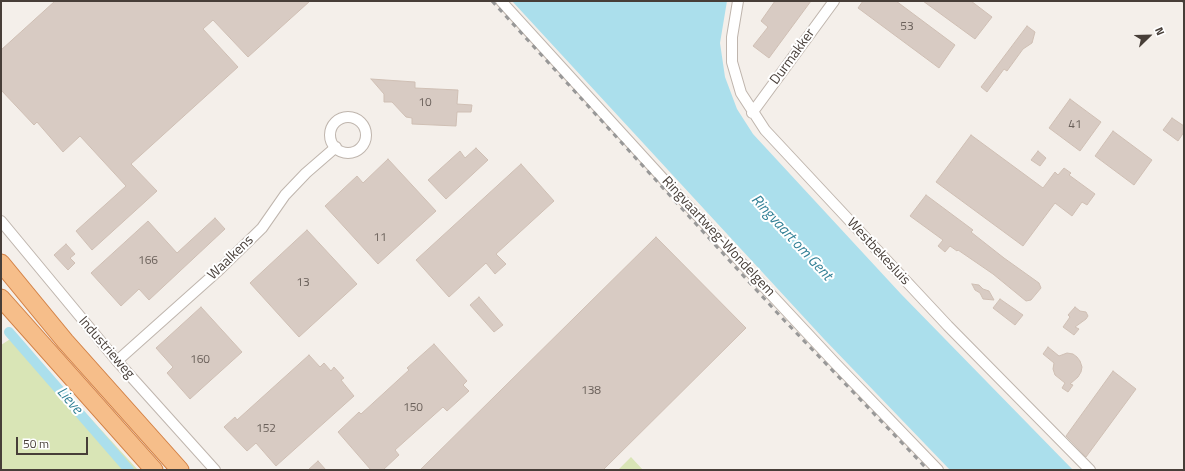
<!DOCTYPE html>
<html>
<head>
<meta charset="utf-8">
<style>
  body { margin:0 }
  #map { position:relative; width:1185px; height:471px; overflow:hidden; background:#f4efea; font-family:"Titillium Web",sans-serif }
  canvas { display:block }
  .frame { position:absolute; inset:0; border:2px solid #473e38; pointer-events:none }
  .north { position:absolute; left:1129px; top:16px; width:40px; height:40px; -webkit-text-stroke:3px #fff; paint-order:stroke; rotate:67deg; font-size:11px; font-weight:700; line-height:16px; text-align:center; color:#473e38 }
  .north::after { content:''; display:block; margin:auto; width:14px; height:18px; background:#473e38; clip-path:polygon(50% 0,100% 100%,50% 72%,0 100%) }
  .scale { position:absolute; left:16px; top:437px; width:72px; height:18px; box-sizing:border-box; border:2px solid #473e38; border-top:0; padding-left:5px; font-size:12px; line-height:14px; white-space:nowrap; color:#473e38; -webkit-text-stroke:3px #fff; paint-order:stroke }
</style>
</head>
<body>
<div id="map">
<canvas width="1185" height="471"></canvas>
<div class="frame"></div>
<div class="north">N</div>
<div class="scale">50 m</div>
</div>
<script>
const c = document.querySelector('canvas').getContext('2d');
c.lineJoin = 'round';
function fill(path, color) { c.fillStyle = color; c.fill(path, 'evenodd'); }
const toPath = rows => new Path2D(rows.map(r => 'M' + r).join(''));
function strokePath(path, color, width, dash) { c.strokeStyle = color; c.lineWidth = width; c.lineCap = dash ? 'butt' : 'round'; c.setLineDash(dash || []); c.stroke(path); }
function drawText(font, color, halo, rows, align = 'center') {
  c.font = font + ' "Titillium Web",sans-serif'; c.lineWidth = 4; c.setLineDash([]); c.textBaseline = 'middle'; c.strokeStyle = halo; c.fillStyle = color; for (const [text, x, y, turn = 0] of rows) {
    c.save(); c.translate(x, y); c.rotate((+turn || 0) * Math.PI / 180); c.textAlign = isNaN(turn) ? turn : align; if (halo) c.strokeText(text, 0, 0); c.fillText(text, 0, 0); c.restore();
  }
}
const green = toPath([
  [15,336,138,470,1,470,1,345],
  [631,457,643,470,618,470]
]);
const water = toPath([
  [512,1,727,1,720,43,725,77,737,109,753,134,901,294,1073,470,950,470,824,339]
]);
const canal = toPath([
  [9,332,129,470]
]);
const building = toPath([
  [55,1,310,1,248,57,213,20,203,29,238,67,131,164,157,191,92,250,76,231,126,186,80,136,63,152,37,122,34,125,1,90,1,50,55,1],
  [775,1,811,1,769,58,753,46,768,27,761,21,775,1],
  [863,1,896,1,955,45,939,68,858,8,863,1],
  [923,1,971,1,992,17,975,39,923,1],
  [1027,26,1035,32,1032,43,1023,49,1007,71,1004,69,987,92,981,87,1027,26],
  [371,79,415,82,415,88,458,90,457,104,472,105,471,112,457,112,456,126,412,124,412,118,406,117,392,102,384,102,384,94,371,79],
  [1070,99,1101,122,1080,151,1049,128,1070,99],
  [1172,118,1184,126,1184,132,1178,141,1163,130,1172,118],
  [1113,131,1152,160,1134,185,1095,156,1113,131],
  [971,135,1043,188,1055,172,1058,175,1064,168,1071,173,1069,175,1095,194,1087,205,1082,202,1072,216,1055,203,1023,246,936,182,971,135],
  [476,148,488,160,446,199,428,180,460,151,465,158,476,148],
  [1038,151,1046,158,1040,166,1031,160,1038,151],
  [388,159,436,211,378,264,325,206,357,176,363,183,388,159],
  [521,164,554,201,496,254,506,264,495,274,486,263,449,297,416,260,521,164],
  [926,195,973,230,971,232,976,236,1004,258,1039,283,1041,288,1031,300,1026,301,993,274,958,250,957,251,950,246,945,252,938,246,943,240,910,216,926,195],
  [215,218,225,229,149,300,139,289,121,306,91,273,148,221,177,253,215,218],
  [307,230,357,284,299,337,250,283,307,230],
  [656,237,746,328,603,470,420,470,656,237],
  [66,244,75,254,70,258,75,263,68,270,54,255,66,244],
  [972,284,979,285,983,289,989,291,994,300,983,299,980,293,975,290,972,284],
  [479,297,503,325,494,332,470,305,479,297],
  [1000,299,1023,315,1015,325,993,308,1000,299],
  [201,307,242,352,190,399,167,373,173,367,156,348,201,307],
  [1075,307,1080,311,1086,312,1088,316,1086,319,1075,327,1079,329,1074,335,1063,327,1070,317,1068,315,1075,307],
  [434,344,467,381,463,385,469,391,447,411,443,407,395,450,399,455,383,470,371,470,338,432,359,412,361,414,409,370,407,368,434,344],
  [1048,347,1059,356,1067,353,1073,354,1077,357,1080,361,1082,367,1081,372,1078,377,1070,384,1073,385,1068,392,1062,388,1065,383,1055,375,1053,369,1054,363,1043,354,1048,347],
  [309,355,320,367,324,363,331,371,334,367,344,378,341,380,354,396,276,466,256,443,247,451,224,427,235,417,237,420,309,355],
  [1113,371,1136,389,1086,457,1066,436,1113,371],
  [318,461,326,470,308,470,318,461]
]);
const minor = toPath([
  [501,1,667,183,835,363,938,470],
  [738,1,732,37,732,62,741,93,765,130,948,326,1090,470],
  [752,113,834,1],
  '330 135a18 18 0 1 1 36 0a18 18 0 1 1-36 0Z',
  [1,221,117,361,215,470],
  [117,361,219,270,262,228,285,195,306,173,336,147]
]);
const trunk = toPath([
  [1,263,65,341,180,470],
  [1,298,154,470]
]);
const rail = toPath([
  [492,1,782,318,928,470],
  [1183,1,1184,2]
]);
const numberNames = [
  ["53",907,27],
  ["10",425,103],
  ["41",1075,125],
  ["11",380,238],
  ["166",148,261],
  ["13",303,283],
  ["160",200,360],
  ["138",591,391],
  ["150",413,408],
  ["152",266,429]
];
const streetNames = [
  ["Durmakker",793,57,-54],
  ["Ringvaartweg-Wondelgem",718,237,47],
  ["Westbekesluis",878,252,47],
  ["Waalkens",231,258,-44],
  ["Industrieweg",106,348,49]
];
const waterNames = [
  ["Ringvaart om Gent",791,238,47],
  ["Lieve",69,401,49]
];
fill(green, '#d9e5b6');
fill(water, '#abdfec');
strokePath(canal, '#abdfec', 10);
fill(building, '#d8cbc3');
strokePath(building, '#cfbfb4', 1);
strokePath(minor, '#bfb5ad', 12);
strokePath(trunk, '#d38145', 19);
strokePath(minor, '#fff', 10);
strokePath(trunk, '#f6be8a', 17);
strokePath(rail, '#989898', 3, [5, 5]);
drawText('12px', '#6b615b', null, numberNames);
drawText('14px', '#473e38', '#fff', streetNames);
drawText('italic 15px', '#328096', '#fff', waterNames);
</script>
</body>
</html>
